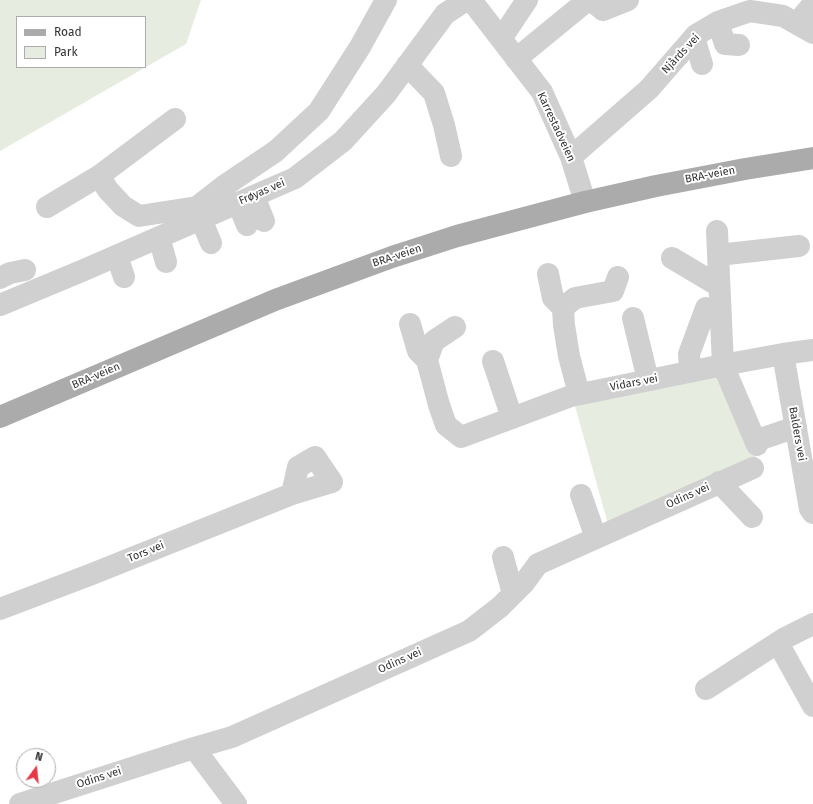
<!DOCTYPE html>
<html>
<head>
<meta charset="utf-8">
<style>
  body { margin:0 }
  #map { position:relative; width:813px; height:804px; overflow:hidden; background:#fff; font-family:"Fira Sans",sans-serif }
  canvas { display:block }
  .legend { position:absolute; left:16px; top:16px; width:130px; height:52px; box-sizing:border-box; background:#fff; border:1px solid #adadad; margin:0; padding:5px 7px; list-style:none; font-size:12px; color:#333 }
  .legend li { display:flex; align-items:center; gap:8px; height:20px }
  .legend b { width:20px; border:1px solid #adadad }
  .north { position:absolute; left:16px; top:748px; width:40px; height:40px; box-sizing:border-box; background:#fff; border:1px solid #adadad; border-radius:50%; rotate:15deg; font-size:11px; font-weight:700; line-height:16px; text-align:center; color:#333 }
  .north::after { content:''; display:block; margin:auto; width:14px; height:18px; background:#e63946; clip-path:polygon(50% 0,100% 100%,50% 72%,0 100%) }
</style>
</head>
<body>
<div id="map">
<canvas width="813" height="804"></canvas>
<ul class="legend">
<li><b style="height:5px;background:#ababab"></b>Road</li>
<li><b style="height:11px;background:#e6ecdf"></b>Park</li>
</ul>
<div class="north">N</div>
</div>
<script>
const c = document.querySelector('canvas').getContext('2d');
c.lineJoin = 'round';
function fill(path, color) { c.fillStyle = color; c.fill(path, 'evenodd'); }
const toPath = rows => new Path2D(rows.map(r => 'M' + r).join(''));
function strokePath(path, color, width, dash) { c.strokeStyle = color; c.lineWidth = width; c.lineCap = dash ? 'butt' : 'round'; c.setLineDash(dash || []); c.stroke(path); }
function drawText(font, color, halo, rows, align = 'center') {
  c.font = font + ' "Fira Sans",sans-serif'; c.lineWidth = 4; c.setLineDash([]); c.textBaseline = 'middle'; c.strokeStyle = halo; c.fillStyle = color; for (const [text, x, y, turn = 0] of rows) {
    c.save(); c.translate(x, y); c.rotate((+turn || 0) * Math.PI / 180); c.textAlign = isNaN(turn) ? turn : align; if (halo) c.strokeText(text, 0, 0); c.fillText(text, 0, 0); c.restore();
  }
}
const green = toPath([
  [0,0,201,0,186,44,0,151],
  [17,17,145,17,145,67,17,67],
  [716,375,757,458,608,524,575,406]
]);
const minor = toPath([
  [471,0,542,92,571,157,585,202],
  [591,0,603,10,628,0],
  [718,22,725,44,739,45],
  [797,23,813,4],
  [694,37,702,64],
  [501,39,527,0],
  [516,59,588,0],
  [407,65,434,93,444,125,451,156],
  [175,119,99,176,108,190,123,206,139,216,197,207,210,214],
  [571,157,649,89,696,35,718,22,750,11,783,16,813,33],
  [254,196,264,221],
  [238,203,247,225],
  [47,207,99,176],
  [197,207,224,186,276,151,319,111,360,47,386,0],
  [201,219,211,243],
  [717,231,723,365,757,445],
  [159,237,166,262],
  [718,255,799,246],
  [117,256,124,277],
  [672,258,719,286],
  [548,274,553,298,563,308],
  [0,278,10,273,25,270],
  [0,305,84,270,295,178,343,141,386,94,445,14,466,0],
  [633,318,648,380],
  [410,324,418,351,427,360],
  [455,327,434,341,427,360,439,405,446,425,461,437,571,396,723,365,783,354,813,350],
  [783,354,810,509,813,513],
  [493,361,512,418],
  [690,372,689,354,706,308],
  [579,394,569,356,564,325,563,308,575,298,613,291,618,277],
  [755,441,796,427],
  [315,457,332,482,292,494,298,467,315,457],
  [719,482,752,517],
  [581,495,596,538],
  [503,557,513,594],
  [0,609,92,574,292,494],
  [778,643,813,706],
  [706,689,785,638,813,624],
  [194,748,236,804],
  [20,804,194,748,232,737,469,631,500,607,524,583,538,564,753,468]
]);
const major = toPath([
  [0,417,275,300,392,257,457,236,585,202,656,186,745,169,813,158]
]);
const streetNames = [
  ["Njårds vei",681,54,-47],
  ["Karrestadveien",556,127,65],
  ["BRA-veien",710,175,-11],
  ["Frøyas vei",262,192,-23],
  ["BRA-veien",397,256,-18],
  ["BRA-veien",96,376,-23],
  ["Vidars vei",634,383,-11],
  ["Balders vei",797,434,80],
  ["Odins vei",688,496,-24],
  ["Tors vei",146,552,-22],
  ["Odins vei",400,661,-24],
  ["Odins vei",99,778,-18]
];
fill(green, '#e6ecdf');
strokePath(minor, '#d0d0d0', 22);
strokePath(major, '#ababab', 22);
drawText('11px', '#333', '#fff', streetNames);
</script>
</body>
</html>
